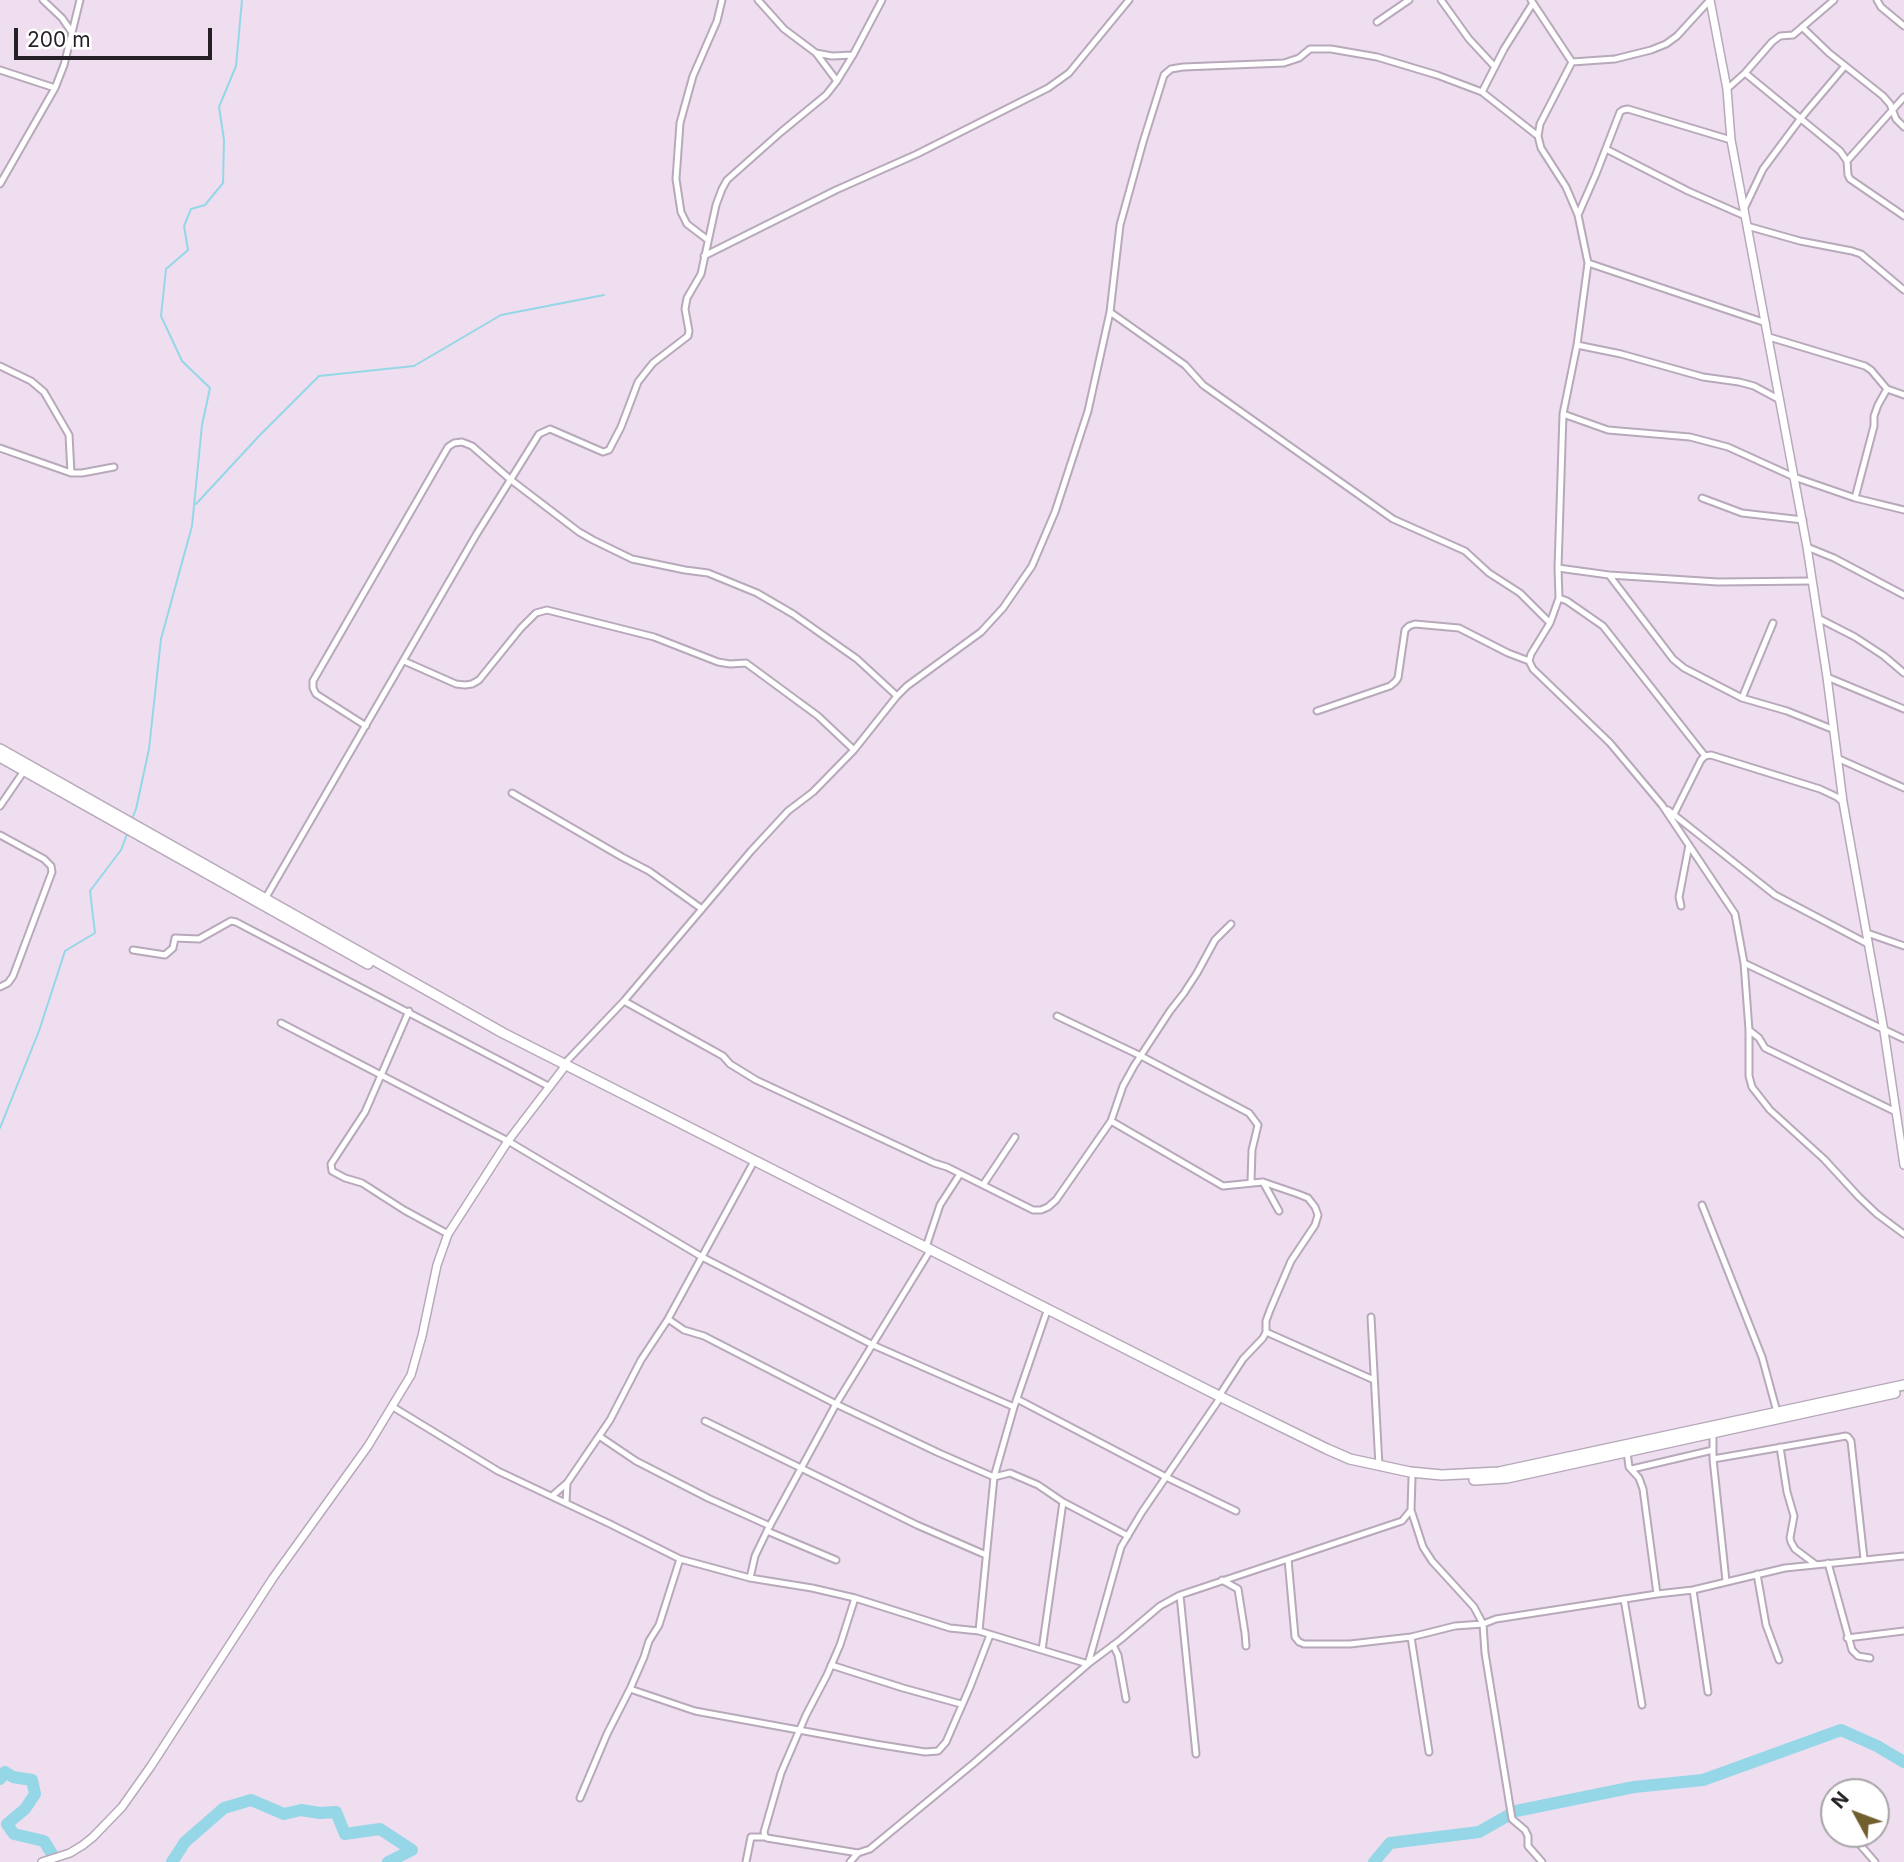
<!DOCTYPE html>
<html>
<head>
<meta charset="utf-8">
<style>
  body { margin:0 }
  #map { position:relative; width:1904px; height:1862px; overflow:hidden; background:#eedef0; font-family:Inter,sans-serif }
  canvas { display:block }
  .north { position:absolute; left:1820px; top:1778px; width:70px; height:70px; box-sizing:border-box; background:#fff; border:2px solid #a8a5a8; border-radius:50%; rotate:311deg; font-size:19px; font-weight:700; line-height:28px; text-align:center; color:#251f26 }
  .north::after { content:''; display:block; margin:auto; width:24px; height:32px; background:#725f2e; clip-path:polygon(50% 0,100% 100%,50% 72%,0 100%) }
  .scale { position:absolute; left:14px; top:28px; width:198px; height:32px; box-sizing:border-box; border:4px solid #251f26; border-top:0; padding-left:9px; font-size:21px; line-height:24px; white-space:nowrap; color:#251f26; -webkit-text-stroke:5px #fff; paint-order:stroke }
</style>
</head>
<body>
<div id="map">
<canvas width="1904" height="1862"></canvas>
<div class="north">N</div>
<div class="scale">200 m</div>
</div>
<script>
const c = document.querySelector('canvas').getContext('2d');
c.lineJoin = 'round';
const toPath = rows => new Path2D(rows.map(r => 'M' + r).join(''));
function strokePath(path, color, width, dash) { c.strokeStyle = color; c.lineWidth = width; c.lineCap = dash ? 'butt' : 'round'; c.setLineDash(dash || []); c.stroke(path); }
const stream = toPath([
  [196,504,259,436,319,376,414,366,501,315,604,295],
  [132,819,136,809,149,749,161,639,192,526,202,425,210,388,182,361,161,316,166,269,188,250,184,226,191,209,205,205,223,183,224,140,219,107,236,66,242,0],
  [0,1128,39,1031,65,951,95,933,90,891,121,850,127,834]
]);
const river = toPath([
  [0,1779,5,1772,13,1777,32,1780,35,1794,25,1809,7,1824,14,1834,44,1841,52,1854,51,1862],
  [172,1862,185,1842,224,1808,251,1800,284,1814,301,1810,320,1813,336,1812,345,1834,380,1829,412,1850,388,1862],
  [1374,1862,1390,1843,1479,1832,1516,1811,1634,1787,1703,1780,1841,1730,1877,1746,1904,1762]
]);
const minor = toPath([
  [43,0,62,18,71,31],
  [758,0,784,29,816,53,837,81],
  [1441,0,1469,39,1495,67],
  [1531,0,1572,62,1540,124,1538,136,1541,148,1566,187,1578,215,1588,263,1577,345,1563,414,1558,568,1559,598,1550,623,1531,654,1529,661,1533,669,1610,743,1662,805,1735,914,1744,963,1749,1030,1759,1038,1765,1048,1896,1112],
  [1877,0,1881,7,1904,26],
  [1377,22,1409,0],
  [1802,27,1829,53,1883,96,1890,104,1896,119,1904,127],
  [816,53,832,56,853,55],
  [1572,62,1615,59,1651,50,1666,44,1677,36,1709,1],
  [0,70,55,88],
  [1745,73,1840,151,1847,161,1848,175,1850,179,1904,216],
  [1727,89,1745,73,1772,42,1780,36,1793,35,1834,0],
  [1482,92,1504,49,1533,3],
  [1606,149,1688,191,1745,216],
  [1847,161,1904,97],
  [0,184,55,88,64,65,80,0],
  [1744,209,1763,169,1801,118,1845,66],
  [1578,215,1596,174,1620,112,1623,110,1628,109,1731,140],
  [1747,226,1800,241,1852,251,1861,254,1904,290],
  [708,240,687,224,681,212,676,179,680,123,693,76,717,21,722,0],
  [704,256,836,190,917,154,1048,88,1069,73,1129,0],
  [1588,263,1766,323],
  [1110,312,1185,365,1203,385,1393,519,1465,551,1489,573,1520,593,1550,623],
  [1769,337,1865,366,1871,370,1887,389,1904,395],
  [1577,345,1621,354,1703,377,1739,382,1754,386,1780,400],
  [0,366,31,381,44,392,69,435,71,473],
  [1563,414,1608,430,1690,437,1728,447,1794,477,1855,498,1904,510],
  [0,448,71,473,82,473,114,467],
  [1702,498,1742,513,1803,520],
  [1855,498,1874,426,1874,416,1878,405,1887,389],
  [1807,547,1834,558,1904,595],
  [1558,568,1609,575,1718,582,1812,581],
  [1609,575,1673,659,1684,668,1742,698,1787,711,1832,729],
  [1559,598,1567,601,1603,626,1705,756],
  [1818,618,1855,637,1884,656,1904,673],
  [404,661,456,684,465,685,472,684,479,680,521,628,536,613,547,610,654,637,718,662,730,664,746,663,818,716,854,750],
  [1827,677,1904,709],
  [1742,698,1773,623],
  [1317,711,1390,686,1395,682,1398,678,1405,630,1409,626,1415,624,1459,628,1508,653,1529,661],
  [366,726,316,694,313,688,313,681,448,447,454,443,462,442,472,446,511,480,579,532,593,540,632,559,685,570,708,573,757,593,793,614,857,659,897,696],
  [1837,758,1904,788],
  [512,793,622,857,649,871,702,909],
  [0,806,24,771],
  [1668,810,1775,895,1868,944],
  [1674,814,1701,760,1705,756,1711,755,1820,789,1837,797,1843,802],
  [0,835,44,859,51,866,52,872,13,976,8,983,0,987],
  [265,899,476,535,539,434,550,429,603,452,609,450,621,427,638,382,645,373,653,363,688,336,689,331,685,309,687,298,701,274,716,205,722,189,727,180,781,132,826,95,837,81,853,55,882,0],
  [1681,906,1679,897,1689,845],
  [1867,933,1904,946],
  [133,950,165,955,173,948,175,938,199,939,231,921,236,922,550,1087],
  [1744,963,1904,1039],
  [624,1001,723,1056,730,1064,756,1080,934,1163,947,1167,1033,1210,1041,1210,1048,1207,1056,1200,1111,1121,1123,1086,1134,1066,1170,1011,1184,993,1197,973,1215,940,1231,924],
  [409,1011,365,1112,331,1164,332,1171,345,1178,362,1183,404,1210,448,1234],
  [1057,1016,1141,1056,1249,1113,1258,1125,1252,1150,1251,1182],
  [281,1023,508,1141,702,1257,873,1345,1014,1407],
  [1749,1030,1749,1076,1752,1087,1770,1110,1824,1159,1859,1197,1877,1214,1904,1234],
  [564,1064,624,1001,751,851,788,811,813,792,854,750,897,696,907,686,981,632,1003,608,1032,566,1055,512,1088,411,1110,312,1120,225,1143,142,1164,75,1171,69,1183,67,1284,63,1299,58,1310,49,1331,49,1377,57,1437,75,1482,92,1538,136],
  [1111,1121,1223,1186,1263,1182,1298,1194,1308,1198,1315,1207,1318,1215,1315,1225,1291,1261,1270,1310,1266,1321,1266,1332,1263,1338,1243,1359,1219,1396],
  [1263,1182,1279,1211],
  [983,1185,1015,1137],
  [1702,1205,1762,1357,1777,1412],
  [926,1247,940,1205,960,1174],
  [1371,1317,1379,1466],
  [668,1319,684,1330,704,1336,836,1404,939,1453,994,1477,1010,1473,1038,1485,1063,1502,1128,1536],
  [1266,1332,1374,1380],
  [1017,1399,1166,1477,1236,1511],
  [393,1407,498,1471,610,1524,680,1559,750,1578,812,1588,855,1598,950,1628,979,1631,1088,1664,1121,1547,1142,1512,1218,1401],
  [705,1421,917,1525,986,1555],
  [1713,1433,1713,1459,1726,1581],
  [599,1436,636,1461,708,1498,770,1526],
  [1780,1447,1787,1492,1794,1516,1790,1538,1791,1542,1795,1549,1815,1564],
  [1627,1452,1629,1467,1639,1478,1643,1489,1657,1594],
  [1713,1459,1846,1436,1848,1437,1851,1441,1864,1559],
  [1632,1469,1713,1450],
  [1412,1478,1411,1510,1423,1547,1432,1561,1474,1607,1483,1624,1485,1653,1512,1819,1525,1830,1528,1836,1528,1846,1542,1862],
  [552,1496,567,1483,610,1420,641,1360,668,1319,752,1165],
  [566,1503,567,1483],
  [767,1531,836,1560],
  [1288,1559,1295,1637,1299,1642,1304,1644,1350,1644,1411,1637,1455,1626,1483,1624,1496,1619,1657,1594,1693,1590,1785,1568,1904,1556],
  [1828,1563,1852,1650,1858,1656,1870,1658],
  [1757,1574,1766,1625,1779,1660],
  [750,1578,755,1556,767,1531,836,1404,928,1254],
  [1222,1580,1238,1589,1245,1633,1246,1646],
  [1693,1590,1708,1692],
  [1180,1595,1196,1754],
  [855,1598,840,1645,827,1675,806,1715,781,1773,764,1832,765,1836,767,1838,858,1853,870,1849,974,1763,1088,1664,1120,1640,1160,1606,1180,1595,1402,1521,1411,1510],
  [1624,1599,1642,1705],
  [979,1631,994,1477,1014,1407,1046,1314],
  [1411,1637,1429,1752],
  [1847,1638,1904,1631],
  [1113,1645,1118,1655,1126,1699],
  [1042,1650,1063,1502],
  [831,1665,903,1688,961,1704],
  [630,1689,695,1711,875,1744,925,1752,938,1751,946,1742,970,1687,990,1635],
  [580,1798,607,1734,630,1689,644,1657,649,1641,659,1625,680,1559],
  [1846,1834,1856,1840,1875,1862],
  [746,1862,751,1837,766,1837],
  [850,1862,858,1853]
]);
const tertiary = toPath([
  [1710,0,1727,89,1731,140,1807,547,1827,677,1843,802,1884,1031,1904,1165],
  [42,1862,70,1853,83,1845,93,1837,122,1807,151,1766,273,1578,368,1446,411,1375,422,1336,437,1265,448,1234,508,1141,563,1069]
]);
const primary = toPath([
  [0,749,503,1033,1219,1396,1327,1449,1350,1459,1410,1472,1442,1475,1499,1472,1904,1385],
  [0,757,368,964],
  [1474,1480,1507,1478,1895,1393]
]);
strokePath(stream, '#95d7e7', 2);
strokePath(river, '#95d7e7', 12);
strokePath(minor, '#b7a9ba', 9);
strokePath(tertiary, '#b7a9ba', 10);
strokePath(primary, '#b7a9ba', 12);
strokePath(minor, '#fff', 5);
strokePath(tertiary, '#fff', 7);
strokePath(primary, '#fff', 9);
</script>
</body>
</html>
